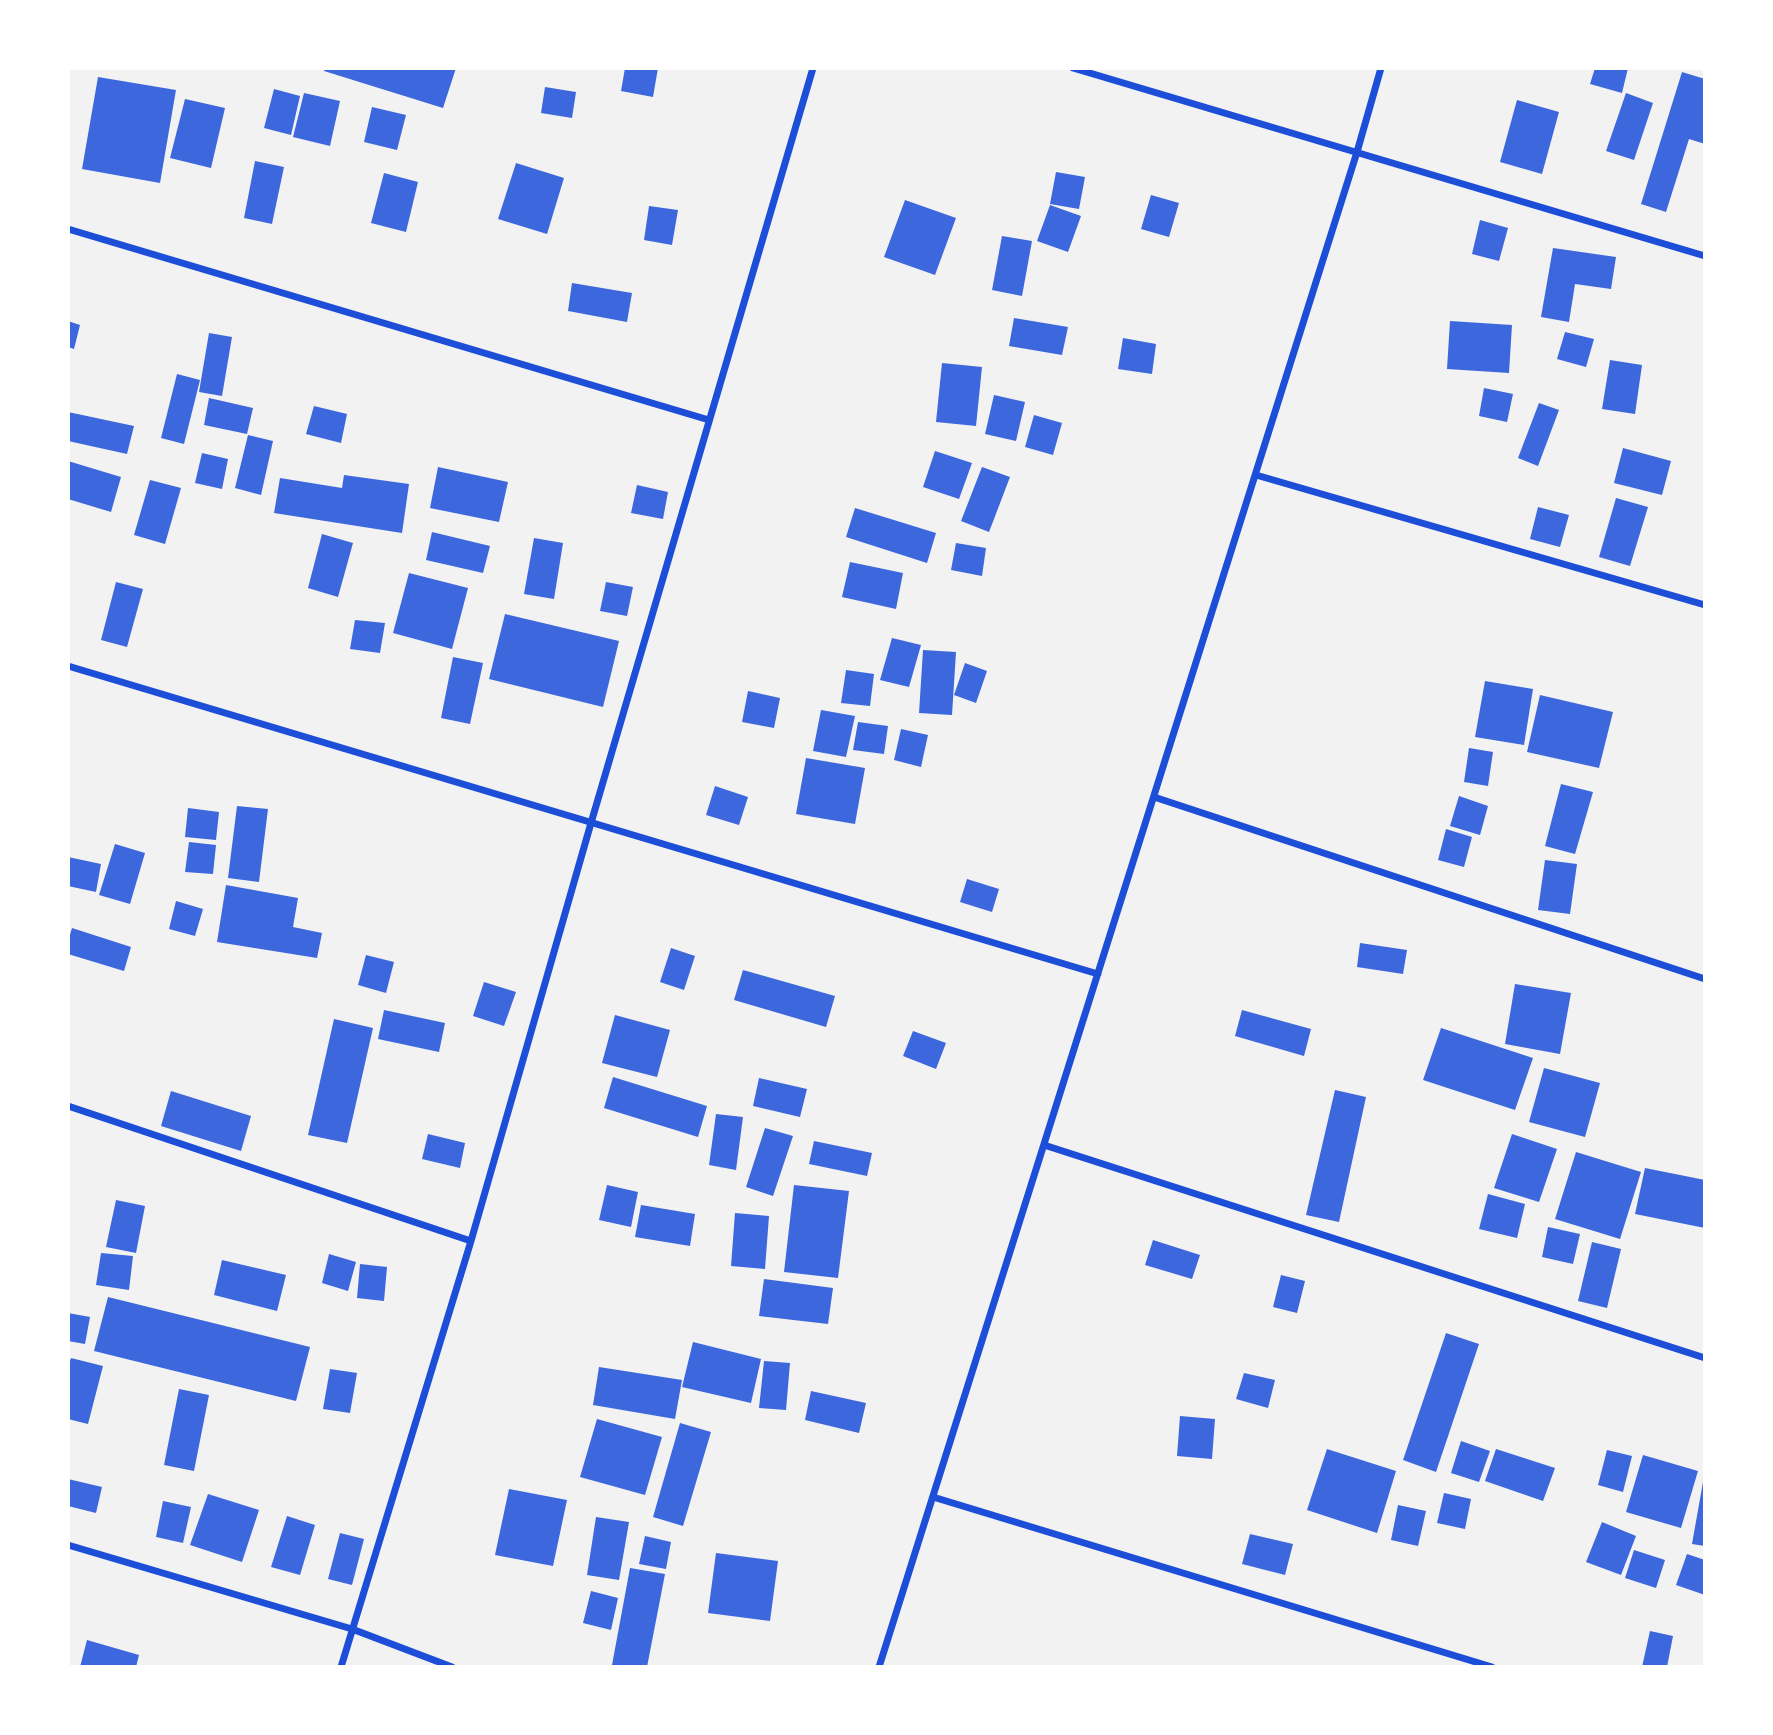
<!DOCTYPE html>
<html>
<head>
<meta charset="utf-8">
<style>
  body { margin:0 }
  #map { position:relative; width:1773px; height:1735px; overflow:hidden; background:#f2f2f2; font-family:Karla,sans-serif }
  canvas { display:block }
  .frame { position:absolute; inset:0; border:70px solid #fff; pointer-events:none }
</style>
</head>
<body>
<div id="map">
<canvas width="1773" height="1735"></canvas>
<div class="frame"></div>
</div>
<script>
const c = document.querySelector('canvas').getContext('2d');
c.lineJoin = 'round';
function fill(path, color) { c.fillStyle = color; c.fill(path, 'evenodd'); }
const toPath = rows => new Path2D(rows.map(r => 'M' + r).join(''));
function strokePath(path, color, width, dash) { c.strokeStyle = color; c.lineWidth = width; c.lineCap = dash ? 'butt' : 'round'; c.setLineDash(dash || []); c.stroke(path); }
const building = toPath([
  [325,68,456,68,443,108,324,71],
  [625,68,658,68,653,97,621,91],
  [1595,68,1628,68,1622,93,1590,84],
  [1682,72,1705,79,1705,144,1689,139,1666,212,1641,204],
  [98,77,176,90,160,183,82,169],
  [545,87,576,92,572,118,541,113],
  [274,89,300,96,291,135,264,128],
  [304,93,340,101,330,146,293,137],
  [1626,93,1653,103,1634,160,1606,151],
  [185,99,225,108,211,168,170,158],
  [1517,100,1559,112,1542,174,1500,162],
  [372,107,406,115,397,150,364,142],
  [255,161,284,167,272,224,244,218],
  [516,163,564,178,547,234,498,219],
  [1056,172,1085,177,1079,209,1050,204],
  [384,173,418,182,406,232,371,223],
  [1151,195,1179,203,1169,237,1141,229],
  [905,200,956,218,935,275,884,257],
  [1050,205,1081,216,1068,252,1037,241],
  [649,206,678,210,672,245,644,240],
  [1480,220,1508,228,1499,261,1472,254],
  [1002,236,1032,241,1022,296,992,290],
  [1553,248,1616,257,1611,289,1575,284,1569,322,1541,317],
  [572,283,632,293,627,322,568,311],
  [1014,318,1068,327,1062,355,1009,346],
  [68,321,80,325,74,349,68,347],
  [1450,321,1512,325,1509,373,1447,369],
  [1565,332,1594,339,1586,367,1557,359],
  [209,333,232,337,222,396,199,392],
  [1123,338,1156,344,1152,374,1118,369],
  [1610,360,1642,365,1635,414,1602,409],
  [942,363,982,367,976,426,936,422],
  [177,374,200,380,184,444,161,438],
  [1484,388,1513,394,1507,422,1479,416],
  [994,395,1025,402,1016,441,985,434],
  [209,398,253,408,247,434,204,425],
  [1539,403,1559,410,1538,466,1518,458],
  [314,406,347,414,341,443,306,434],
  [68,412,134,426,127,454,68,441],
  [1034,415,1062,423,1053,455,1025,447],
  [248,435,273,441,261,495,235,488],
  [1623,448,1671,461,1662,495,1614,483],
  [935,451,972,463,959,499,923,487],
  [202,453,228,459,222,489,195,483],
  [68,461,121,477,111,512,68,499],
  [438,467,508,482,499,522,430,508],
  [982,467,1010,477,989,532,961,521],
  [344,475,409,484,402,533,274,513,280,478,342,488],
  [150,480,181,488,165,544,134,535],
  [637,485,668,492,663,519,631,513],
  [1616,498,1648,507,1630,566,1599,557],
  [1538,507,1569,515,1560,547,1530,539],
  [855,508,936,533,927,563,846,537],
  [432,532,490,546,483,573,426,560],
  [322,534,353,543,338,597,308,588],
  [534,538,563,543,554,599,524,594],
  [956,543,986,548,982,576,951,570],
  [850,562,903,573,896,609,842,597],
  [409,573,468,588,452,649,393,633],
  [116,582,143,589,127,647,101,640],
  [606,582,633,587,627,616,600,611],
  [505,614,619,641,603,707,489,679],
  [355,620,385,623,380,653,350,649],
  [892,638,921,645,909,687,880,680],
  [923,650,956,652,952,715,919,713],
  [453,657,483,663,470,724,441,718],
  [965,663,987,671,976,703,954,695],
  [846,670,874,674,870,706,841,703],
  [1485,681,1533,689,1524,745,1475,737],
  [748,691,780,698,774,728,742,722],
  [1540,695,1613,712,1599,768,1527,752],
  [821,710,855,716,846,757,813,751],
  [858,722,888,726,884,754,853,750],
  [901,729,928,735,921,767,894,760],
  [1469,748,1493,752,1488,786,1464,782],
  [806,758,865,768,855,824,796,814],
  [1561,784,1593,792,1575,854,1545,846],
  [715,786,748,797,739,825,706,815],
  [1459,796,1488,806,1480,835,1450,826],
  [237,806,268,809,259,882,228,878],
  [188,808,219,812,216,840,185,837],
  [1446,829,1472,837,1464,867,1438,860],
  [189,842,216,845,213,874,185,872],
  [115,844,145,853,130,904,99,895],
  [68,857,101,864,96,892,68,886],
  [1545,860,1577,864,1570,914,1538,910],
  [967,879,999,889,992,912,960,902],
  [226,885,298,898,293,927,322,933,317,958,217,942],
  [176,901,203,909,195,936,169,929],
  [72,928,131,947,124,971,68,954,68,941],
  [1360,943,1407,950,1403,974,1357,967],
  [671,948,695,956,684,990,660,982],
  [366,955,394,962,386,993,358,985],
  [743,970,835,996,826,1027,734,1000],
  [484,982,516,992,504,1026,473,1016],
  [1515,984,1571,993,1560,1054,1505,1044],
  [384,1010,445,1023,439,1052,378,1039],
  [1242,1010,1311,1029,1304,1056,1235,1036],
  [615,1015,670,1030,657,1077,602,1063],
  [334,1019,373,1028,347,1143,308,1135],
  [1441,1028,1533,1058,1515,1110,1423,1080],
  [913,1031,946,1043,936,1069,903,1056],
  [1544,1068,1600,1083,1585,1137,1529,1122],
  [613,1077,707,1106,698,1137,604,1108],
  [759,1078,807,1089,800,1117,753,1106],
  [1335,1090,1366,1097,1339,1222,1306,1215],
  [171,1091,251,1116,241,1151,161,1126],
  [716,1114,743,1117,736,1170,709,1165],
  [765,1128,793,1136,773,1196,746,1187],
  [428,1134,465,1143,460,1168,422,1159],
  [1512,1134,1557,1149,1539,1202,1494,1188],
  [814,1141,872,1153,867,1176,809,1164],
  [1576,1152,1641,1172,1620,1239,1555,1219],
  [1645,1168,1705,1180,1705,1228,1635,1214],
  [607,1185,638,1192,631,1227,599,1220],
  [794,1185,849,1191,838,1278,784,1272],
  [1488,1194,1525,1204,1517,1238,1479,1229],
  [116,1200,145,1206,136,1253,106,1247],
  [641,1205,695,1214,690,1246,635,1237],
  [735,1213,769,1216,765,1269,731,1266],
  [1548,1227,1580,1234,1573,1264,1542,1257],
  [1153,1240,1200,1255,1192,1279,1145,1265],
  [1592,1242,1621,1249,1607,1308,1578,1301],
  [101,1253,133,1256,129,1290,96,1285],
  [329,1254,356,1262,348,1291,322,1283],
  [222,1260,286,1275,277,1311,214,1295],
  [360,1264,387,1267,384,1301,357,1298],
  [1281,1275,1305,1281,1297,1313,1273,1307],
  [764,1279,833,1288,828,1324,759,1316],
  [108,1297,310,1347,296,1401,94,1351],
  [68,1313,90,1317,85,1344,68,1341],
  [1446,1333,1479,1344,1436,1472,1403,1460],
  [693,1342,761,1359,751,1403,682,1387],
  [71,1358,103,1366,88,1424,68,1419,68,1367],
  [764,1361,790,1363,786,1410,759,1408],
  [599,1367,682,1380,675,1419,593,1405],
  [330,1369,357,1373,350,1413,323,1409],
  [1244,1373,1275,1380,1268,1408,1236,1399],
  [179,1389,209,1395,194,1471,164,1465],
  [811,1391,866,1403,859,1433,805,1420],
  [1180,1416,1215,1419,1212,1459,1177,1456],
  [597,1419,662,1437,645,1495,580,1477],
  [680,1423,711,1432,683,1526,653,1517],
  [1461,1441,1490,1451,1479,1482,1451,1473],
  [1327,1449,1396,1471,1377,1533,1307,1510],
  [1496,1449,1555,1468,1543,1501,1485,1481],
  [1607,1450,1632,1456,1623,1492,1598,1485],
  [1643,1455,1698,1471,1681,1528,1626,1512],
  [68,1479,102,1487,96,1513,68,1506],
  [1703,1482,1705,1482,1705,1546,1692,1544],
  [509,1489,567,1500,553,1566,495,1555],
  [1444,1493,1471,1499,1465,1529,1437,1523],
  [208,1494,259,1510,242,1562,190,1545],
  [163,1501,191,1507,183,1543,156,1537],
  [1398,1505,1426,1511,1418,1546,1391,1540],
  [287,1516,315,1525,300,1575,271,1567],
  [596,1517,629,1522,619,1580,587,1575],
  [1602,1522,1636,1536,1621,1575,1586,1562],
  [340,1533,364,1539,352,1585,328,1579],
  [1250,1534,1293,1544,1285,1575,1242,1564],
  [645,1536,671,1542,666,1569,639,1564],
  [1634,1550,1665,1560,1656,1588,1625,1578],
  [716,1553,778,1561,770,1621,708,1613],
  [1687,1554,1705,1560,1705,1595,1676,1585],
  [630,1568,665,1574,647,1667,612,1665],
  [591,1591,618,1598,611,1630,583,1623],
  [1650,1631,1673,1636,1667,1667,1642,1667],
  [87,1640,139,1655,136,1667,80,1667]
]);
const minor = toPath([
  [1073,68,1705,256],
  [68,229,709,420],
  [1256,475,1705,605],
  [68,666,1098,974],
  [1154,797,1705,979],
  [68,1106,471,1241],
  [1044,1145,1705,1358],
  [933,1497,1492,1667],
  [68,1545,352,1629,452,1667],
  [341,1667,471,1241,591,823,813,68],
  [879,1667,1357,152,1381,68]
]);
fill(building, '#3d67dc');
strokePath(minor, '#1d4ed8', 7);
</script>
</body>
</html>
